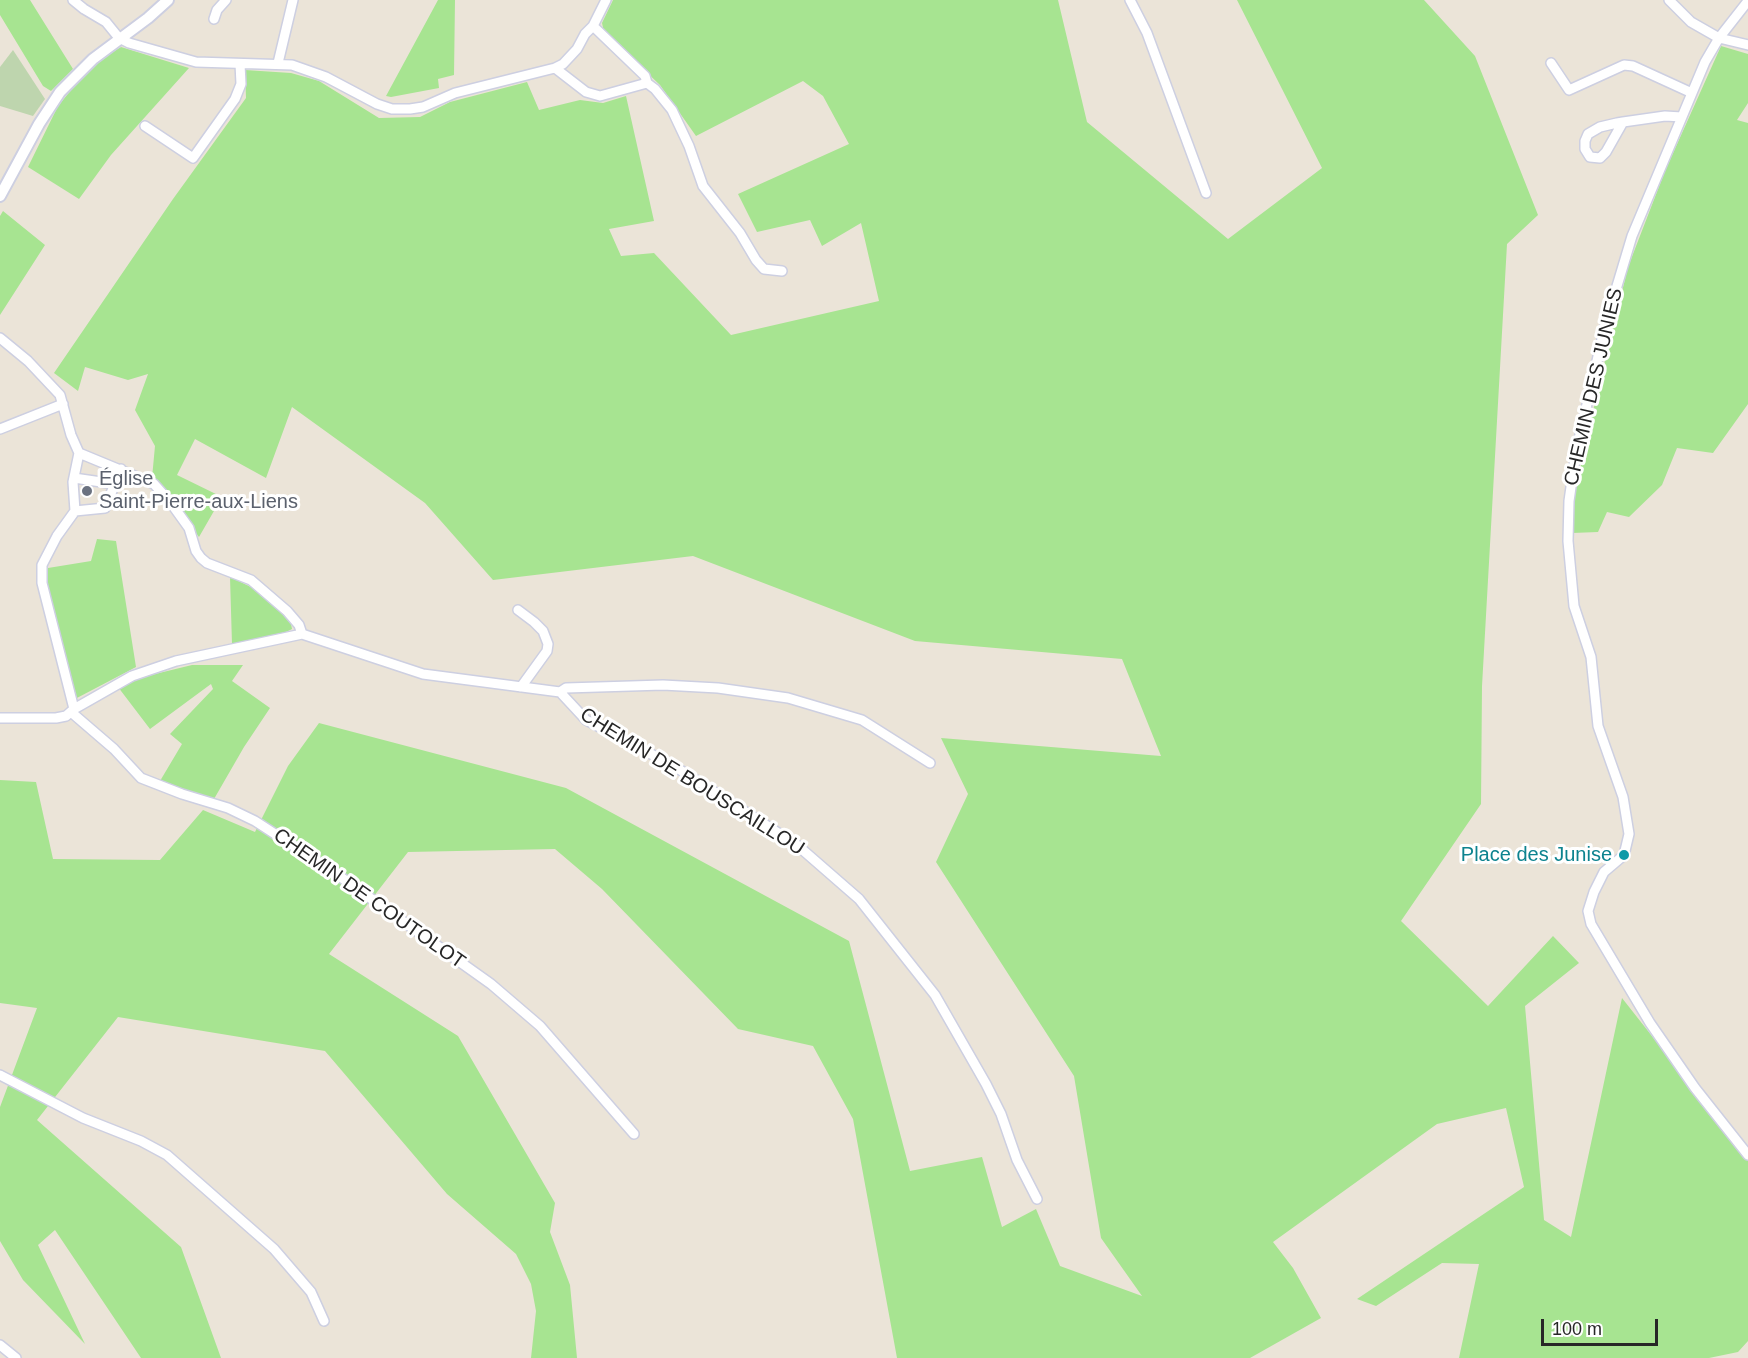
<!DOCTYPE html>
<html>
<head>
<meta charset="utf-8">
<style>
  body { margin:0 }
  #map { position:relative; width:1748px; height:1358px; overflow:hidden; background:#ebe4d8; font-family:Helvetica,sans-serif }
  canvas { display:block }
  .scale { position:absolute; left:1541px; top:1319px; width:117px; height:27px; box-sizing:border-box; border:3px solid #272727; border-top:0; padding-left:8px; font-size:18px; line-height:21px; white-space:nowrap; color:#272727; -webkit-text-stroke:4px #fff; paint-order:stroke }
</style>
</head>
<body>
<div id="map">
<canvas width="1748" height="1358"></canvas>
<div class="scale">100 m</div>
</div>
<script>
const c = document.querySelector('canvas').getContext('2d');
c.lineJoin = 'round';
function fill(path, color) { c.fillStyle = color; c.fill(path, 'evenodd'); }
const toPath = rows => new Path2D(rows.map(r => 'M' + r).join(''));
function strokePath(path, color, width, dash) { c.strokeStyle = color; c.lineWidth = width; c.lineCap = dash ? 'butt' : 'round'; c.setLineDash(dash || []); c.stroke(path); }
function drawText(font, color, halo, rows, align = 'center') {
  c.font = font + ' Helvetica,sans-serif'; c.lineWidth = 6; c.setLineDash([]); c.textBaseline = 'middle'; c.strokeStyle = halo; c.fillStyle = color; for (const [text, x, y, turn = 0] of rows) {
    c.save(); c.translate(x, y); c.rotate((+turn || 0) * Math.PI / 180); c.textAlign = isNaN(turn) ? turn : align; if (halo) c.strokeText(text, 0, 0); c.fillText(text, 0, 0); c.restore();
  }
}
const green = toPath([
  [0,0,30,0,73,69,51,91,43,86,0,15],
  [438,0,455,0,454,75,438,79,439,88,391,97,386,96],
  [613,0,1058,0,1087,122,1228,239,1322,168,1237,0,1424,0,1475,56,1538,215,1507,244,1482,686,1481,804,1401,921,1488,1006,1553,936,1579,963,1525,1006,1544,1220,1571,1237,1622,998,1748,1158,1748,1341,1738,1352,1709,1358,1459,1358,1479,1264,1442,1263,1376,1306,1357,1299,1524,1187,1506,1108,1437,1124,1273,1242,1293,1268,1321,1318,1250,1358,897,1358,853,1119,813,1046,738,1029,602,889,555,849,408,852,329,954,458,1036,555,1203,550,1232,570,1285,577,1358,531,1358,536,1311,531,1284,516,1254,447,1194,325,1051,118,1017,37,1120,181,1247,221,1358,141,1358,55,1230,38,1245,85,1344,23,1280,0,1241,0,1107,37,1008,0,1003,0,780,36,782,53,859,160,860,203,810,255,832,288,766,319,723,566,788,849,941,910,1171,982,1157,1002,1227,1036,1209,1060,1266,1142,1296,1101,1238,1074,1076,936,862,968,794,941,738,1161,756,1122,659,915,641,693,556,493,580,425,503,292,407,266,478,195,439,177,475,222,497,199,537,152,478,155,446,135,410,148,374,128,380,85,367,78,391,54,373,173,199,246,98,245,70,291,73,319,81,379,118,420,117,450,102,527,82,539,110,580,100,603,103,626,96,654,221,609,229,621,256,654,253,731,335,879,301,861,223,822,246,810,220,757,232,738,194,849,144,823,96,803,81,696,136,660,85,604,32,602,23],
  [1721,46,1748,54,1748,103,1737,120,1748,123,1748,404,1713,453,1677,448,1662,485,1629,517,1607,512,1598,532,1572,533,1573,501,1598,389,1628,267,1665,171],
  [121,47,189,68,111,155,79,199,28,167,58,106,81,78,101,59],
  [3,211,45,245,0,315,0,216],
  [97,539,116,541,136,667,75,699,47,585,48,568,91,561],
  [230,577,253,588,286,616,291,624,292,629,286,632,232,644],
  [192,665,243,665,232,681,270,708,244,747,214,799,160,781,182,744,170,734,213,689,211,684,150,729,118,687,151,675]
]);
const cemetery = toPath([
  [13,50,45,99,33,116,0,106,0,67]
]);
const minor = toPath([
  [73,0,84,9,106,22,119,38,129,43,196,62,292,65,326,77,377,104,392,109,410,109,423,107,455,93,555,68,563,64,577,49,585,34,593,26,606,0],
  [1130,0,1147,33,1206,193],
  [1669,0,1691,22,1719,38,1748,45],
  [1748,1,1719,38,1705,62,1632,236,1605,326,1576,452,1569,501,1568,541,1574,606,1591,657,1598,726,1623,797,1629,834,1624,855,1604,872,1594,892,1588,911,1591,924,1650,1023,1695,1088,1748,1155],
  [214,19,217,10,226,0],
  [593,26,645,76,647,83,655,89,672,110,689,146,703,186,740,233,756,260,764,269,782,271],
  [278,63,293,0],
  [1551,63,1569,90,1624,65,1633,66,1692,93],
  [555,68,586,92,600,96,647,83],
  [1623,122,1606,152,1600,158,1590,157,1585,149,1585,141,1588,134,1600,127,1617,123,1623,122,1665,116,1682,117],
  [145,126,193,158,235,99,241,84,240,64],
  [0,338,28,361,60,395,71,435,79,453,154,484,171,503,189,528,196,551,201,558,207,563,251,580,287,611,299,625,302,634],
  [0,429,63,404],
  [79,453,73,482,75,511,105,508,121,469],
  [74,478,115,484],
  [518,610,534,622,543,631,548,644,547,651,521,687],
  [560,692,586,720,674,766,797,845,859,899,935,995,986,1084,1001,1114,1017,1160,1037,1199],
  [560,692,566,688,663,685,718,688,788,698,862,720,930,763],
  [74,709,42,583,42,565,57,536,75,511],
  [71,712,114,749,141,778,182,794,228,808,255,821,335,873,491,984,540,1026,634,1134],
  [0,718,56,718,66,716,74,709,132,676,176,661,302,634,423,674,560,692],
  [0,1075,83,1118,141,1141,167,1155,274,1249,311,1292,324,1321],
  [0,1345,16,1358]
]);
const tertiary = toPath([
  [0,196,39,124,60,92,93,59,148,18,168,0]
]);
const markers = [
  [87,491,6,"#6b7280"],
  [1624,855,6,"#0f9aa8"]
];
const streetNames = [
  ["CHEMIN DES JUNIES",1594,387,-77],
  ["CHEMIN DE BOUSCAILLOU",692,782,32],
  ["CHEMIN DE COUTOLOT",369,899,35]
];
const worshipNames = [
  ["Église",99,479],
  ["Saint-Pierre-aux-Liens",99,502]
];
const cultureNames = [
  ["Place des Junise",1612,855]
];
fill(green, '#a7e491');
fill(cemetery, '#bed5ae');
strokePath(minor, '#cdcfe1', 12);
strokePath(tertiary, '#cdcfe1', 14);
strokePath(minor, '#fff', 9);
strokePath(tertiary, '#fff', 10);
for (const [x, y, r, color] of markers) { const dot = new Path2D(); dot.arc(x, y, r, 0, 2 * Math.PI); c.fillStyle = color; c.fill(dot); strokePath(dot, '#fff', 2); }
drawText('20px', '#272727', '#fff', streetNames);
drawText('20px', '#5b616d', '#fff', worshipNames, 'left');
drawText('20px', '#0d838f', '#fff', cultureNames, 'right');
</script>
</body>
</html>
